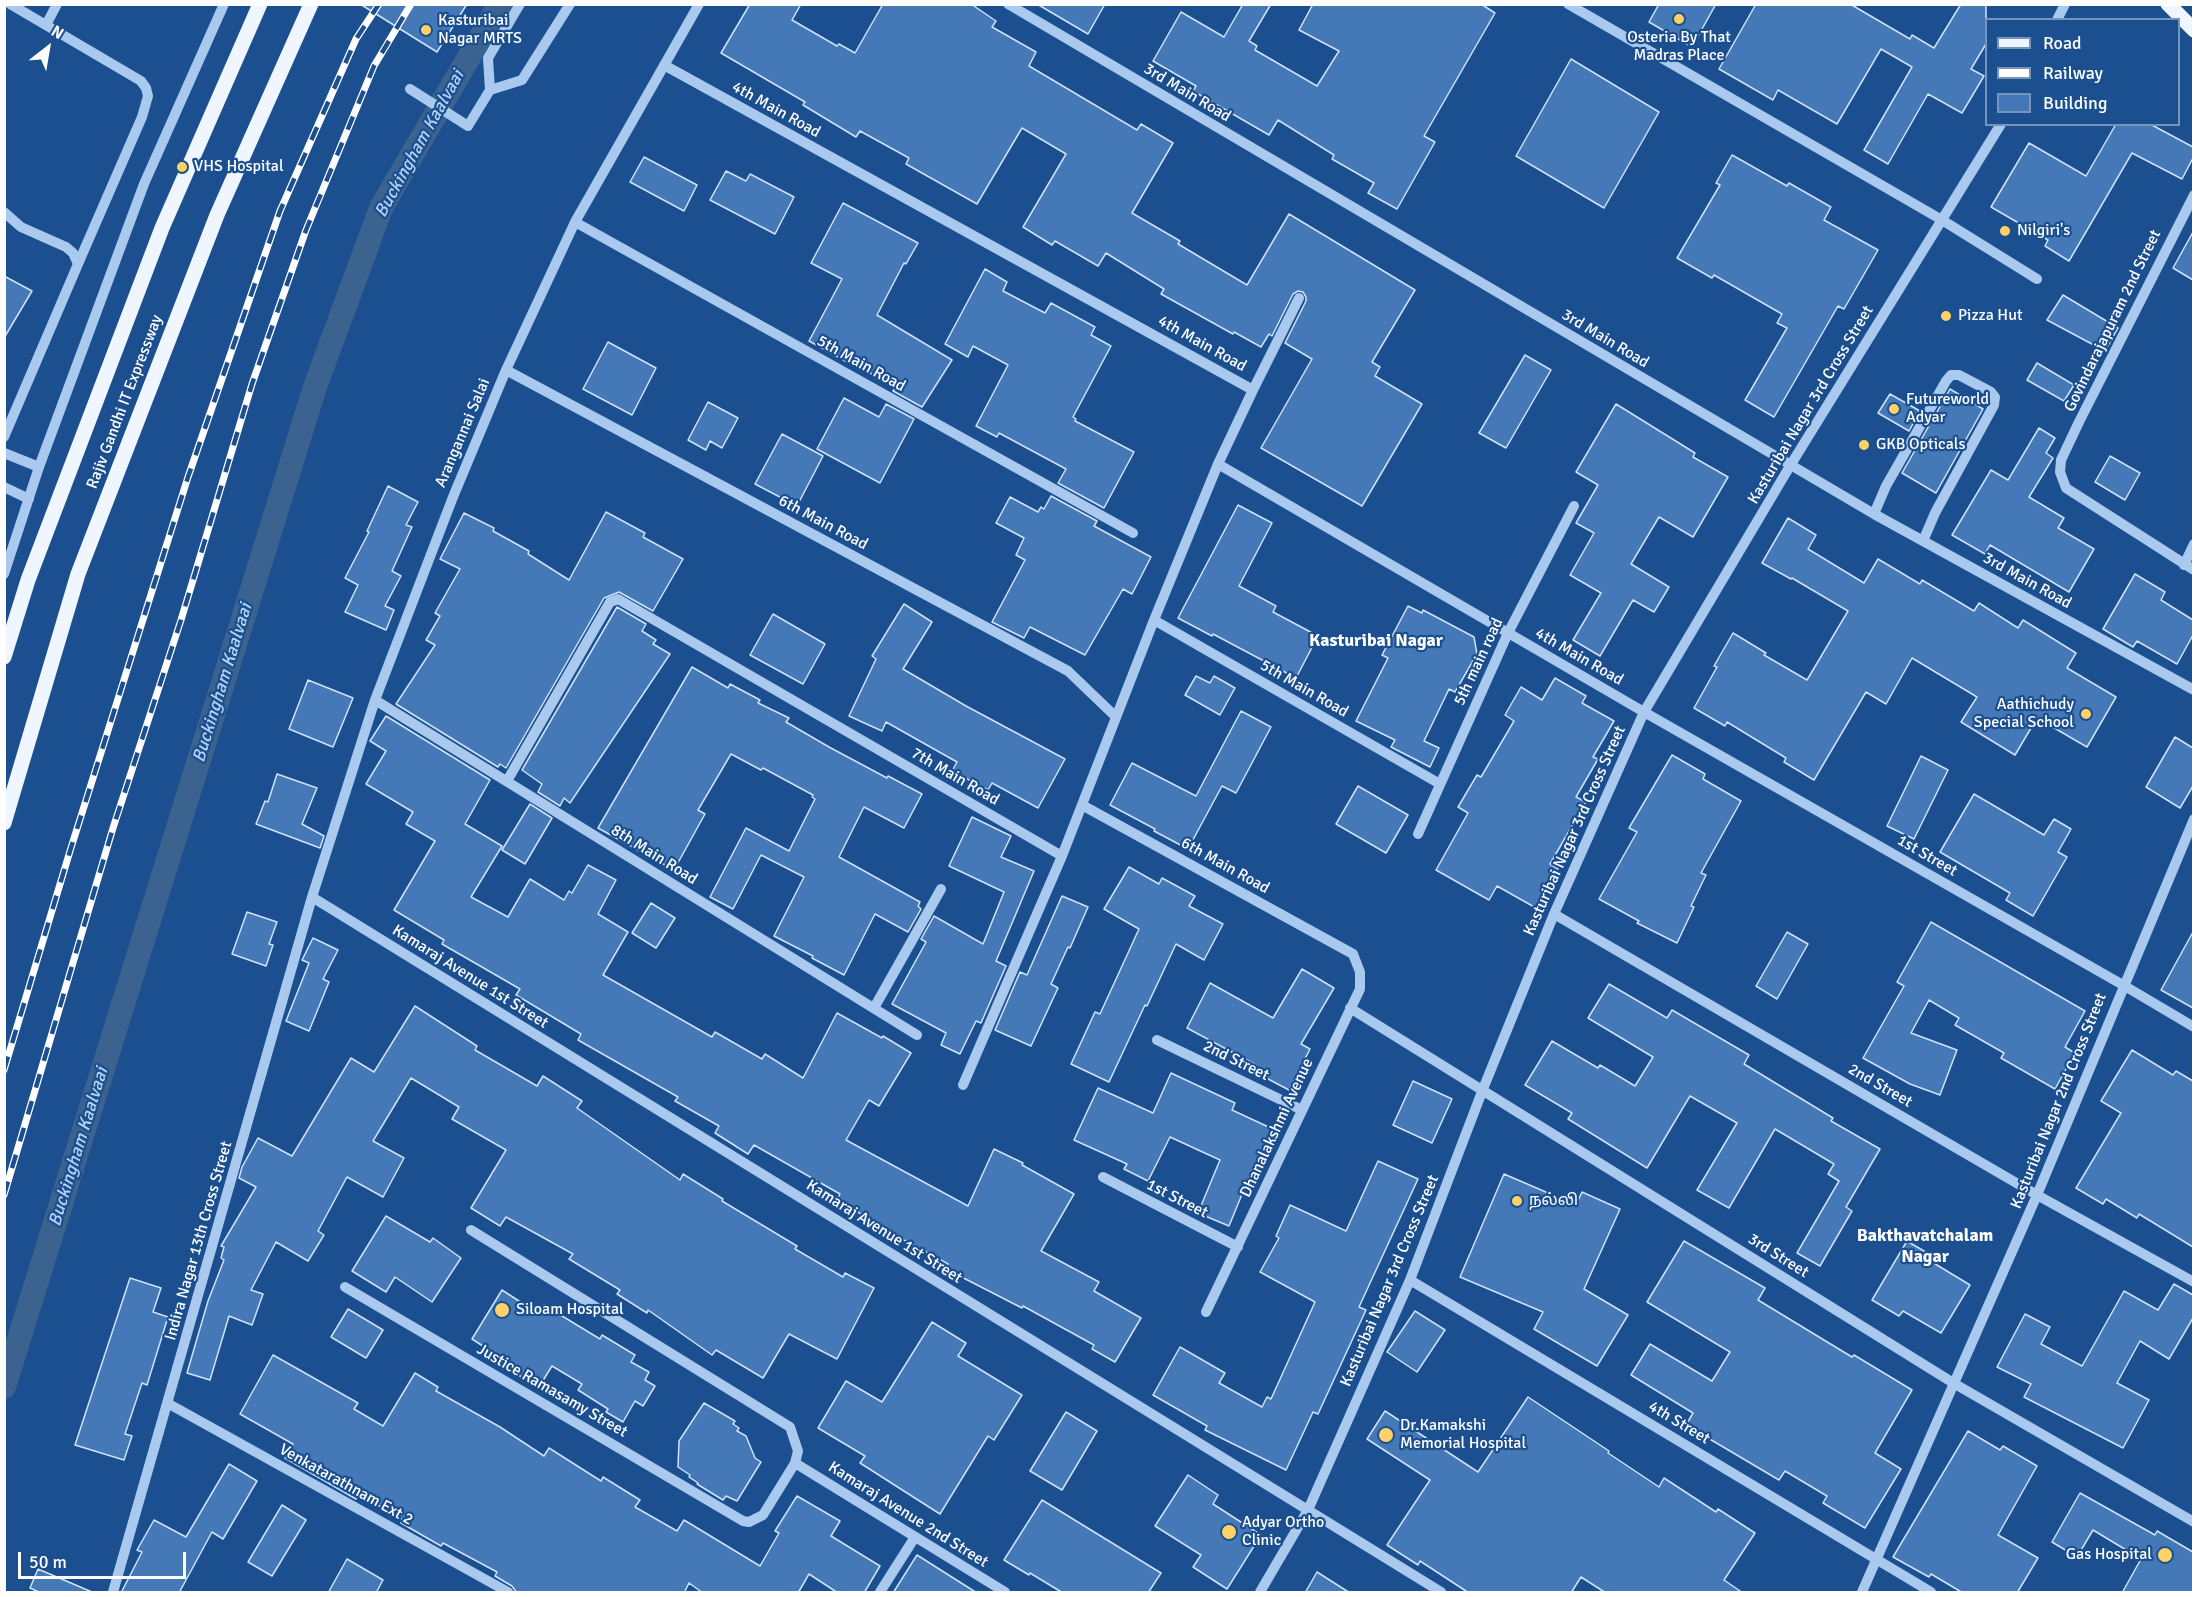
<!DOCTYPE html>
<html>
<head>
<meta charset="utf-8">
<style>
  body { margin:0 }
  #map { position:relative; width:2198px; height:1597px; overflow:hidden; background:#1b4f8f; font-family:Signika,sans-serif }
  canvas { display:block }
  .frame { position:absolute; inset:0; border:6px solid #fff; pointer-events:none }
  .legend { position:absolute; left:1985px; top:18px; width:195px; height:108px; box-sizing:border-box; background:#1b4f8f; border:2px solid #7695bc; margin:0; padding:8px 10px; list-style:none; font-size:18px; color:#fff }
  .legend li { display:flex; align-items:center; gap:12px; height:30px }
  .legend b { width:30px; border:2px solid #7695bc }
  .north { position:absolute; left:18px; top:18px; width:60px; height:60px; -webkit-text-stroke:4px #1b4f8f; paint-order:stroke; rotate:31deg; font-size:16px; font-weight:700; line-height:24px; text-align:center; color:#fff }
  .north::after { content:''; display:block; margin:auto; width:21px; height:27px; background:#fff; clip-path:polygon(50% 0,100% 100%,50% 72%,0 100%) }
  .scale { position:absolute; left:18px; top:1552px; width:168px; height:27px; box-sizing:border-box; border:3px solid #fff; border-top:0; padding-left:8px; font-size:18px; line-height:21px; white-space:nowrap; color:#fff; -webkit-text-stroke:4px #1b4f8f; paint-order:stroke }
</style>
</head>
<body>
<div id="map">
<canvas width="2198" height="1597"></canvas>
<div class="frame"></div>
<ul class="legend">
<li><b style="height:8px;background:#f0f6ff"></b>Road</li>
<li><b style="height:8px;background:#fff"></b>Railway</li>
<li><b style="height:16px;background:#4478b7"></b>Building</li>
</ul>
<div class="north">N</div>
<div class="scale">50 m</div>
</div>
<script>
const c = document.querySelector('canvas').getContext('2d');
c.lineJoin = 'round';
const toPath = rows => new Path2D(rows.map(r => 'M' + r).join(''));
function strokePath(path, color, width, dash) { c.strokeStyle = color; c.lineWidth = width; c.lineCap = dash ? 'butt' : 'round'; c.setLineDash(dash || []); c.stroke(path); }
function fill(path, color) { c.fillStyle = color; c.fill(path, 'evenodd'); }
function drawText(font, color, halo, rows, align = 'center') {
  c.font = font + ' Signika,"Noto Sans Tamil",sans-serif'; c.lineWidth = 4.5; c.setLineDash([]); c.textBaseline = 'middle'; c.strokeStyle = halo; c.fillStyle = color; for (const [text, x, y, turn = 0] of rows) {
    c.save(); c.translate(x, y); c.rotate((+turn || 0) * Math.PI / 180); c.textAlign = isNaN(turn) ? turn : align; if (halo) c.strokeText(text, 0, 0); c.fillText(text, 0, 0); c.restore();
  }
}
const canal = toPath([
  [4,1387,315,387,381,208,500,4]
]);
const building = toPath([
  [360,4,467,4,437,52,360,4],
  [750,4,801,4,792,20,837,46,839,44,855,53,883,4,971,4,996,21,992,27,1036,52,1029,66,1137,130,1141,124,1173,143,1132,213,1180,241,1178,244,1247,285,1289,214,1415,290,1372,362,1380,367,1375,376,1422,404,1362,506,1261,448,1312,359,1285,343,1306,301,1306,297,1303,292,1298,291,1293,294,1272,336,1269,334,1261,347,1234,332,1233,334,1161,294,1164,289,1106,253,1098,266,1055,241,1052,245,1023,227,1066,154,1022,128,977,204,906,164,909,158,860,131,856,137,803,105,805,102,721,53,750,4],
  [1037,4,1105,4,1088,34,1037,4],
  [1243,4,1271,4,1249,41,1257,46,1255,50,1317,86,1339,51,1299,30,1313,4,1481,4,1495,13,1424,136,1435,142,1397,209,1368,193,1374,183,1332,159,1334,155,1278,120,1269,135,1193,91,1196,86,1153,61,1181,12,1224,37,1243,4],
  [1659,4,1716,4,1692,47,1649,22,1659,4],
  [1756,4,1850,4,1910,39,1912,35,1934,48,1961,4,1986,4,1986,44,1971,69,1984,76,1962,113,1928,94,1888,164,1864,150,1912,67,1881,49,1837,124,1778,90,1773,100,1719,69,1756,4],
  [1571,59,1659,112,1604,208,1516,156,1571,59],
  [2116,124,2150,124,2193,147,2193,158,2182,179,2132,153,2069,261,2045,246,2048,240,1991,207,2029,143,2086,176,2116,124],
  [1732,155,1787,186,1789,183,1831,207,1824,220,1878,250,1844,309,1838,306,1774,417,1745,400,1787,328,1777,323,1782,314,1714,275,1712,278,1677,258,1720,185,1716,183,1732,155],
  [644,157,697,185,684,211,630,182,644,157],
  [726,171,746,181,750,174,794,197,775,234,710,200,726,171],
  [843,203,918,243,906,264,904,263,877,315,952,360,922,407,893,391,895,388,850,361,849,363,809,341,842,279,811,263,843,203],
  [2193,232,2193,280,2173,268,2193,232],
  [985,269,1007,282,1003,291,1045,313,1051,303,1095,327,1091,335,1111,346,1073,417,1076,419,1075,421,1134,452,1104,508,1058,483,1066,469,999,433,997,437,976,426,1008,365,973,346,968,357,945,344,985,269],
  [4,276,32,291,4,338,4,276],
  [2063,295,2118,328,2105,351,2047,320,2063,295],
  [608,342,656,368,632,415,583,389,608,342],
  [1525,355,1551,370,1506,448,1479,433,1525,355],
  [2037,363,2074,385,2064,401,2027,380,2037,363],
  [1950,389,1983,409,1936,493,1902,473,1950,389],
  [1890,394,1920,411,1909,431,1878,413,1890,394],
  [844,398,879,417,886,404,914,419,880,483,817,449,844,398],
  [708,402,738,418,722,448,710,441,706,450,688,440,708,402],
  [1616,404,1695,453,1693,457,1728,477,1693,537,1659,517,1631,564,1669,587,1654,612,1633,600,1600,656,1573,640,1601,593,1570,575,1594,533,1576,523,1598,485,1576,472,1616,404],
  [2039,428,2055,438,2046,453,2053,458,2029,497,2064,518,2058,528,2094,549,2069,592,1990,545,1985,554,1952,535,1991,470,2008,480,2039,428],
  [782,434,823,456,797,506,755,484,782,434],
  [2110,456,2140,473,2125,500,2095,482,2110,456],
  [388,486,418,502,406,525,412,527,392,571,401,576,385,606,394,610,386,630,345,612,358,585,345,578,369,532,367,531,388,486],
  [1051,496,1097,521,1094,526,1151,557,1132,594,1123,589,1085,655,1030,627,1024,638,992,622,1025,560,1016,555,1024,538,996,523,1010,497,1038,512,1041,507,1044,509,1051,496],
  [1238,505,1272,523,1239,586,1276,606,1273,612,1318,636,1296,678,1213,634,1212,636,1178,618,1238,505],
  [606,512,645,533,643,537,683,559,653,611,619,592,604,598,506,768,500,764,498,767,396,704,435,645,426,640,440,616,435,613,460,569,440,559,464,513,494,528,493,531,529,551,528,554,569,580,606,512],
  [1788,518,1816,535,1808,549,1864,583,1878,559,1920,584,1922,580,1974,611,1979,603,2018,628,2023,620,2076,653,2067,668,2116,697,2087,747,2037,718,2015,755,1961,722,1977,697,1912,658,1886,704,1866,692,1814,780,1784,762,1786,758,1727,722,1725,726,1694,708,1717,667,1714,666,1733,633,1766,653,1764,655,1807,680,1848,611,1792,578,1791,579,1762,563,1788,518],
  [2135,574,2165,592,2161,600,2193,620,2193,635,2177,664,2137,641,2133,647,2103,629,2135,574],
  [904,604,932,622,903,669,966,706,1065,759,1038,808,992,783,988,790,952,771,957,762,886,722,882,731,849,716,876,659,872,656,904,604],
  [1408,606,1422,613,1423,610,1474,637,1477,654,1455,692,1449,689,1424,741,1439,748,1430,767,1391,747,1395,740,1356,721,1388,658,1382,655,1408,606],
  [617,607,646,624,642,631,656,640,653,644,670,654,570,803,564,798,560,806,538,792,542,784,522,770,617,607],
  [773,614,825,644,803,684,750,655,773,614],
  [692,667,728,688,730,684,760,700,758,703,789,718,786,722,829,747,887,778,888,776,922,794,904,828,864,807,839,857,920,902,918,906,921,909,908,932,875,914,844,975,812,958,813,956,774,936,804,877,761,855,733,909,710,897,746,828,789,851,815,799,812,797,813,795,763,768,761,770,731,754,698,810,705,814,674,870,598,828,692,667],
  [1196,676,1210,683,1214,676,1235,688,1220,715,1185,695,1196,676],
  [1555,678,1586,696,1582,703,1614,721,1593,757,1598,759,1576,797,1586,802,1550,864,1558,869,1536,908,1497,886,1489,900,1436,870,1468,813,1458,807,1477,775,1481,777,1514,721,1505,715,1521,687,1542,700,1555,678],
  [308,680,353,698,333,747,289,729,308,680],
  [1241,711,1271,727,1236,793,1222,786,1188,849,1154,831,1155,829,1110,805,1132,763,1196,796,1241,711],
  [386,716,490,780,465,824,502,846,471,897,508,917,530,879,564,900,569,891,572,893,588,865,616,880,598,914,628,932,603,975,712,1037,715,1032,762,1059,765,1054,803,1078,837,1013,882,1038,883,1036,911,1053,879,1106,869,1100,846,1140,968,1206,994,1149,1023,1163,1022,1165,1074,1194,1041,1251,1099,1282,1094,1291,1141,1318,1115,1362,1092,1349,1094,1345,1023,1306,1022,1308,946,1269,948,1264,900,1238,900,1237,837,1200,840,1194,754,1145,748,1154,715,1133,719,1126,675,1101,678,1097,578,1040,581,1034,516,995,520,989,442,944,444,940,394,910,435,841,406,824,413,812,366,784,386,751,370,741,386,716],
  [2175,737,2193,748,2193,786,2180,808,2146,787,2175,737],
  [1672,755,1705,774,1703,779,1741,801,1701,873,1706,875,1691,906,1694,907,1677,943,1637,923,1639,921,1599,899,1637,832,1629,828,1672,755],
  [1921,756,1948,770,1914,839,1887,826,1921,756],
  [277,774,317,788,302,824,324,836,320,848,256,824,265,801,268,802,277,774],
  [1358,786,1408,815,1386,853,1336,824,1358,786],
  [1974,794,2044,835,2054,819,2071,829,2058,852,2067,857,2033,916,2006,900,2010,893,1940,852,1974,794],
  [530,804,552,818,525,864,502,850,530,804],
  [972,817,1011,836,1001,857,1034,871,996,961,1006,966,981,1023,976,1021,960,1054,941,1045,946,1033,892,1004,926,942,921,939,934,916,983,944,1004,892,949,866,972,817],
  [1129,867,1159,884,1162,878,1195,896,1189,906,1223,924,1204,960,1176,944,1147,1006,1145,1005,1109,1082,1071,1064,1095,1012,1100,1014,1139,929,1104,909,1129,867],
  [1062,896,1088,907,1070,948,1068,947,1051,984,1058,988,1031,1046,995,1030,1020,972,1027,975,1062,896],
  [651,903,675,918,656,948,632,933,651,903],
  [247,912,277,922,269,944,273,945,266,966,232,954,247,912],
  [1931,922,2085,1011,2065,1047,2075,1053,2055,1089,2001,1058,2004,1053,1955,1025,1959,1018,1929,1000,1911,1033,1957,1050,1940,1095,1910,1084,1863,1058,1904,986,1897,982,1931,922],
  [1787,932,1808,944,1777,999,1756,986,1787,932],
  [2193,932,2193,1008,2161,990,2193,932],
  [313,938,338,950,323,979,329,982,309,1031,286,1021,309,963,302,960,313,938],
  [1302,969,1334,988,1301,1044,1310,1049,1289,1090,1253,1071,1256,1065,1187,1028,1210,983,1273,1018,1302,969],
  [1609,984,1667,1018,1672,1010,1749,1055,1744,1064,1833,1118,1831,1121,1880,1149,1846,1207,1852,1211,1820,1266,1797,1253,1839,1181,1828,1174,1834,1164,1775,1129,1729,1208,1697,1190,1737,1123,1690,1096,1647,1168,1568,1119,1572,1113,1525,1085,1552,1041,1598,1068,1600,1065,1635,1086,1653,1057,1588,1018,1609,984],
  [415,1006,477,1046,475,1050,537,1086,543,1076,582,1101,577,1108,680,1180,683,1174,723,1199,722,1201,797,1246,795,1249,843,1277,845,1273,874,1288,837,1359,789,1334,763,1378,716,1350,712,1355,648,1310,647,1313,617,1294,620,1290,569,1259,573,1254,506,1217,500,1226,471,1208,506,1150,452,1119,459,1107,411,1078,373,1141,404,1158,383,1197,347,1177,318,1231,324,1235,308,1261,276,1242,251,1290,263,1294,252,1325,229,1316,210,1380,187,1373,208,1301,224,1260,221,1258,224,1247,221,1246,256,1187,239,1178,242,1167,258,1138,292,1156,351,1058,374,1072,415,1006],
  [2132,1050,2173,1075,2176,1071,2193,1081,2193,1247,2139,1214,2137,1218,2106,1199,2103,1204,2076,1188,2121,1113,2101,1101,2132,1050],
  [1171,1073,1235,1103,1232,1110,1275,1130,1259,1167,1254,1165,1229,1226,1198,1213,1220,1160,1170,1137,1148,1181,1124,1169,1127,1164,1074,1140,1098,1088,1153,1113,1171,1073],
  [1413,1081,1452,1099,1432,1143,1393,1125,1413,1081],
  [1378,1161,1418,1179,1359,1307,1366,1310,1318,1414,1313,1412,1286,1470,1205,1430,1207,1426,1153,1395,1180,1347,1225,1373,1219,1383,1262,1407,1267,1397,1271,1399,1315,1302,1260,1272,1279,1238,1276,1236,1290,1205,1346,1231,1378,1161],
  [1504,1174,1576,1205,1582,1192,1620,1209,1584,1289,1628,1315,1597,1366,1534,1329,1543,1312,1460,1277,1504,1174],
  [386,1216,430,1242,433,1238,461,1258,432,1302,395,1277,386,1292,352,1271,386,1216],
  [1684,1241,1765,1288,1758,1300,1852,1357,1854,1355,1912,1390,1875,1453,1901,1469,1865,1528,1823,1503,1827,1496,1785,1471,1779,1480,1686,1425,1693,1413,1631,1375,1650,1344,1712,1381,1730,1352,1647,1302,1684,1241],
  [1907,1241,1934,1257,1932,1262,1970,1285,1941,1333,1903,1311,1899,1316,1872,1300,1907,1241],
  [130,1278,161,1288,153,1312,168,1317,147,1385,142,1383,125,1434,132,1436,124,1460,75,1445,130,1278],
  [2174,1284,2193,1295,2193,1318,2169,1359,2140,1341,2117,1383,2149,1400,2123,1448,2024,1397,2031,1384,1997,1367,2025,1314,2050,1327,2041,1344,2082,1366,2124,1291,2158,1310,2174,1284],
  [502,1290,539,1314,544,1305,600,1339,602,1335,635,1355,631,1362,649,1372,645,1380,655,1386,643,1406,635,1401,623,1422,606,1412,608,1409,578,1390,582,1384,552,1366,539,1387,506,1368,509,1363,472,1339,502,1290],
  [348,1309,383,1330,366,1358,331,1337,348,1309],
  [1415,1311,1445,1330,1417,1372,1387,1352,1415,1311],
  [932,1322,966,1343,958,1356,1022,1395,994,1440,988,1436,940,1514,860,1463,865,1456,818,1428,846,1381,882,1402,932,1322],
  [273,1355,358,1403,354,1409,383,1426,415,1373,438,1387,436,1391,500,1427,544,1456,549,1448,601,1481,603,1477,640,1500,635,1507,677,1531,684,1520,760,1566,779,1533,775,1531,797,1496,840,1521,831,1536,880,1566,864,1593,838,1593,809,1574,798,1593,703,1593,689,1583,684,1593,517,1593,512,1586,495,1576,497,1572,443,1543,441,1546,401,1523,403,1520,359,1494,356,1499,285,1458,293,1444,240,1414,273,1355],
  [1528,1397,1609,1451,1608,1453,1659,1487,1664,1478,1716,1512,1718,1509,1755,1533,1724,1580,1743,1593,1606,1593,1581,1577,1571,1593,1469,1593,1420,1561,1418,1565,1387,1545,1430,1480,1367,1439,1385,1411,1478,1472,1528,1397],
  [704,1403,735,1421,733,1424,739,1428,737,1431,746,1436,755,1458,761,1462,737,1501,726,1496,723,1500,697,1484,698,1483,689,1477,690,1475,678,1467,679,1441,704,1403],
  [1066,1412,1097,1431,1062,1490,1030,1471,1066,1412],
  [1968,1431,2000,1450,2003,1446,2037,1466,1998,1535,2038,1558,2017,1593,1963,1593,1931,1574,1929,1577,1893,1557,1968,1431],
  [229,1464,257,1481,223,1539,212,1532,179,1593,121,1593,142,1552,137,1550,154,1520,186,1537,229,1464],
  [1188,1475,1218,1495,1213,1504,1261,1535,1227,1589,1193,1567,1201,1555,1155,1526,1188,1475],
  [2080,1493,2155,1535,2157,1531,2193,1552,2193,1593,2122,1593,2141,1559,2093,1530,2077,1557,2052,1542,2080,1493],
  [1042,1500,1161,1573,1148,1593,1063,1593,1030,1573,1029,1575,1004,1560,1042,1500],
  [282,1505,306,1520,272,1576,248,1562,282,1505],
  [917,1555,977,1593,893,1593,917,1555],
  [347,1559,383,1580,376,1593,328,1593,347,1559],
  [38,1569,92,1592,92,1593,41,1593,30,1588,38,1569],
  [1317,1572,1350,1593,1305,1593,1317,1572]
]);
const minor = toPath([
  [10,4,141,81,146,88,148,96,142,117,78,264],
  [1008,4,1874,514,2194,690],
  [1568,4,1942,220,2037,279],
  [2057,20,2065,4],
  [46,25,57,4],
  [664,65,1253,390,1218,464,1644,712,2123,985,2194,1027],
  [410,89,468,126,490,90,488,58,520,4],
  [490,90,522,80,570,4],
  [2194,195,2079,422,2061,460,2060,472,2066,488,2194,570],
  [4,212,21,227,66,247,73,253,78,264,4,437],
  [575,222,1133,533],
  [506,370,1068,671,1116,717],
  [1253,390,1299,298],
  [4,453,39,467],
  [4,487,29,499],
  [1874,514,1886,486,1946,381,1951,375,1959,375,1991,392,1995,397,1994,405,1935,513,1923,541],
  [2184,565,2194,544],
  [4,574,39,467,144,184,224,4],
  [1154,620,1440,784],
  [375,700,917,1035],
  [507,781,610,602,618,599,1062,856,963,1085],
  [1082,805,1353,954,1360,972,1360,989,1206,1312],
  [1418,834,1508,633,1574,506],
  [1062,856,1154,620,1218,464],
  [312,897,1441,1592],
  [1554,914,2037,1195,2194,1282],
  [874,1008,941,889],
  [1350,1008,1955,1384,2194,1522],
  [1157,1040,1302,1110],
  [1103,1177,1238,1247],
  [1410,1280,1931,1592],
  [345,1287,743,1521,749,1522,763,1515,795,1463,798,1451,790,1427,471,1230],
  [169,1404,508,1592],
  [795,1463,1005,1592],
  [113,1592,312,897,375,700,453,497,506,370,575,222,699,4],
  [880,1592,915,1537],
  [1260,1592,1308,1510,1410,1280,1483,1089,1554,914,1644,712,1790,466,2001,124],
  [1862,1592,2037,1195,2194,819]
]);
const major = toPath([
  [2168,4,2194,30],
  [4,657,28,580,162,228,260,4],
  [4,823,78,574,217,215,311,4]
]);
const rail = toPath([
  [4,1070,70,851,188,477,280,211,356,39,379,4],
  [4,1195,113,828,181,620,252,384,306,230,374,66,411,4]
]);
const markers = [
  [1679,19,6,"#ffd166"],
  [426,30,6,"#ffd166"],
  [182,167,6,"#ffd166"],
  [2005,231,6,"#ffd166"],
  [1946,316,6,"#ffd166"],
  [1894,409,6,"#ffd166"],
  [1864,445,6,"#ffd166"],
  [2086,714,6,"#ffd166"],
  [1517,1201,6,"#ffd166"],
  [502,1310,8,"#ffd166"],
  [1386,1435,8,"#ffd166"],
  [1229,1532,8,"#ffd166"],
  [2165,1555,8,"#ffd166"]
];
const poiNames = [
  ["Kasturibai",438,21],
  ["Nagar MRTS",438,39],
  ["Osteria By That",1679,38,"center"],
  ["Madras Place",1679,56,"center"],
  ["VHS Hospital",194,167],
  ["Nilgiri's",2017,231],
  ["Pizza Hut",1958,316],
  ["Futureworld",1906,400],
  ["Adyar",1906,418],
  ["GKB Opticals",1876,445],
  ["Aathichudy",2074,705,"right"],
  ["Special School",2074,723,"right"],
  ["நல்லி",1529,1201],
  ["Siloam Hospital",516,1310],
  ["Dr.Kamakshi",1400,1426],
  ["Memorial Hospital",1400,1444],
  ["Adyar Ortho",1242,1523],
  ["Clinic",1242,1541],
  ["Gas Hospital",2152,1555,"right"]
];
const streetNames = [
  ["3rd Main Road",1187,93,31],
  ["4th Main Road",776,110,29],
  ["Govindarajapuram 2nd Street",2113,321,-64],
  ["3rd Main Road",1605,339,31],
  ["4th Main Road",1202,344,29],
  ["5th Main Road",861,364,29],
  ["Rajiv Gandhi IT Expressway",125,402,-69],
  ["Kasturibai Nagar 3rd Cross Street",1811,405,-59],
  ["Arangannai Salai",463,433,-67],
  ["6th Main Road",823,523,28],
  ["3rd Main Road",2027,581,29],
  ["4th Main Road",1579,657,30],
  ["5th main road",1479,662,-65],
  ["5th Main Road",1304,689,30],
  ["7th Main Road",955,777,30],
  ["Kasturibai Nagar 3rd Cross Street",1575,831,-66],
  ["8th Main Road",654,855,32],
  ["1st Street",1927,856,30],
  ["6th Main Road",1225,866,29],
  ["Kamaraj Avenue 1st Street",470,977,32],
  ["2nd Street",1236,1061,26],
  ["2nd Street",1880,1086,30],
  ["Kasturibai Nagar 2nd Cross Street",2059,1101,-68],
  ["Dhanalakshmi Avenue",1277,1128,-65],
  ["1st Street",1177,1199,27],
  ["Kamaraj Avenue 1st Street",884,1232,32],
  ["Indira Nagar 13th Cross Street",199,1241,-74],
  ["3rd Street",1778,1256,32],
  ["Kasturibai Nagar 3rd Cross Street",1390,1281,-67],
  ["Justice Ramasamy Street",552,1391,30],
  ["4th Street",1679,1423,31],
  ["Venkatarathnam Ext 2",346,1485,29],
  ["Kamaraj Avenue 2nd Street",908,1515,32]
];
const waterNames = [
  ["Buckingham Kaalvaai",420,144,-61],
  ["Buckingham Kaalvaai",223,683,-73],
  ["Buckingham Kaalvaai",79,1147,-73]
];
const neighbourhoodNames = [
  ["Kasturibai Nagar",1376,641],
  ["Bakthavatchalam",1925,1236],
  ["Nagar",1925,1257]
];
strokePath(canal, '#3c6290', 24);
fill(building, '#4478b7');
strokePath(building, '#cfe3fa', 1.5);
strokePath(minor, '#a9c9ee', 10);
strokePath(major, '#f0f6ff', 15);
strokePath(rail, '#fff', 7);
strokePath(rail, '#1b4f8f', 4.5, [14]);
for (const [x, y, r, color] of markers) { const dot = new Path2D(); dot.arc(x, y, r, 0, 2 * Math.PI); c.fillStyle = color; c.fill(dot); strokePath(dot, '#1b4f8f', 2); }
drawText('16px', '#fff', '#1b4f8f', poiNames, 'left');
drawText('16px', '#fff', '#1b4f8f', streetNames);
drawText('italic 18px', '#b5d3f5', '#1b4f8f', waterNames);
drawText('bold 18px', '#fff', '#1b4f8f', neighbourhoodNames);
</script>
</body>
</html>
